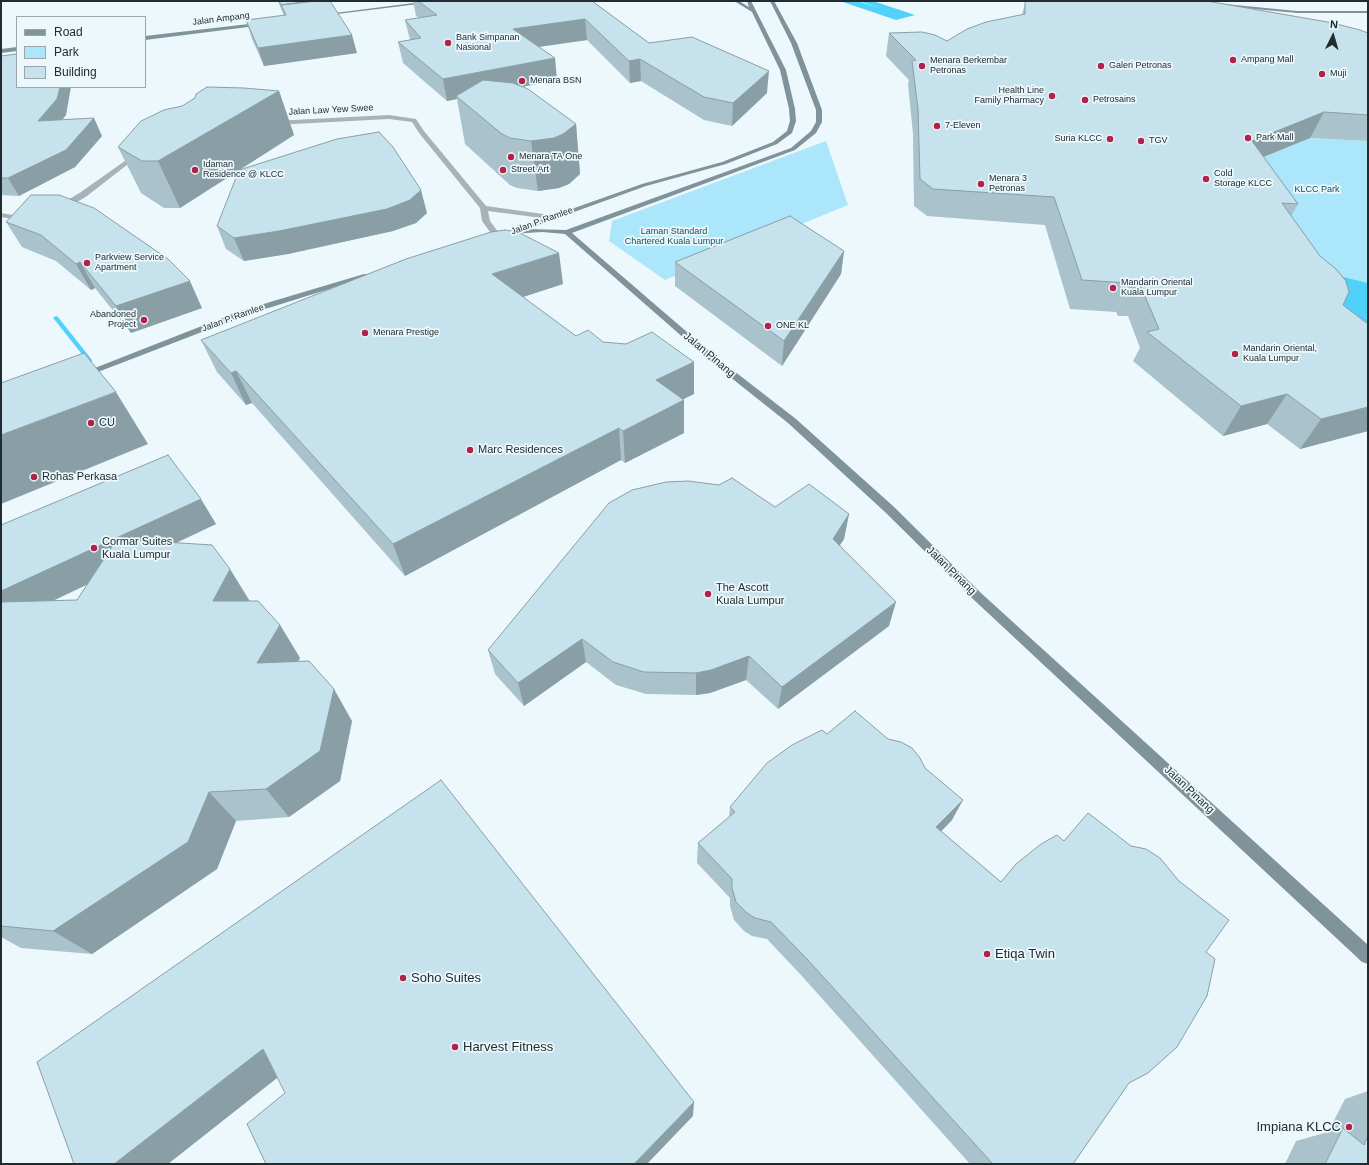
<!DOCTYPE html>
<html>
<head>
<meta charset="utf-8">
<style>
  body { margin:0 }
  #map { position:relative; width:1369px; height:1165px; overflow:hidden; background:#ecf8fc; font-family:Helvetica,sans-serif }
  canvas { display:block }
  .frame { position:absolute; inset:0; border:2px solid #202c30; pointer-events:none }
  .legend { position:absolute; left:16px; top:16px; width:130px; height:72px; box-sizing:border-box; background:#ecf8fc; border:1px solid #9aa6aa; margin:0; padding:5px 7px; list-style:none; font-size:12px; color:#202c30 }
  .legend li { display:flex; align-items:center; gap:8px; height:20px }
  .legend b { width:20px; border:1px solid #9aa6aa }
  .north { position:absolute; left:1313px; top:16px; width:40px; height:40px; -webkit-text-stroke:3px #ecf8fc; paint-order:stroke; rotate:5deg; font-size:11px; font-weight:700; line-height:16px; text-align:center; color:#202c30 }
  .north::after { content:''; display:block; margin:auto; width:14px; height:18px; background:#202c30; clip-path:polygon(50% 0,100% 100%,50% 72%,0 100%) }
</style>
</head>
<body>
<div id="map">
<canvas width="1369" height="1165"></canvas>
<div class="frame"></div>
<ul class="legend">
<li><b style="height:5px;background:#81939a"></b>Road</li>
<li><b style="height:11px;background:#abe6fb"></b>Park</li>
<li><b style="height:11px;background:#c5e2ed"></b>Building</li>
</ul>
<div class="north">N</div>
</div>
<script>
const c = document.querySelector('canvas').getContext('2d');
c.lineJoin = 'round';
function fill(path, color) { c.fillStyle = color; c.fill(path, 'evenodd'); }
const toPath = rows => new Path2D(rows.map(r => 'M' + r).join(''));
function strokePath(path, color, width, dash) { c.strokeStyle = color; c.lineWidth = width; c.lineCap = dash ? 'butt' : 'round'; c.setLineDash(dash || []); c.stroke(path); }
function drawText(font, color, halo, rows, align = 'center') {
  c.font = font + ' Helvetica,sans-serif'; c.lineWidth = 3.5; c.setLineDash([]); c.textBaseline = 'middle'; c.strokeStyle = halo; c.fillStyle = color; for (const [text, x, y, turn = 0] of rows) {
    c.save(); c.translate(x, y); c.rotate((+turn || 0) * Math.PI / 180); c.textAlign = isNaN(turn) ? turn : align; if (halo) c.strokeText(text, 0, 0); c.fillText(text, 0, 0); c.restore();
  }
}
const green = toPath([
  [1310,138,1368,141,1368,346,1239,167],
  [826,141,848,205,665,280,609,241,612,221]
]);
const forest = toPath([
  [1325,275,1343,277,1368,283,1368,332,1311,276]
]);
const water = toPath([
  [840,1,858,1,881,9,860,1,873,1,915,15,896,20]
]);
const stream = toPath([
  [56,316,58,317,92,360,92,362,88,362,54,319,53,318,56,316]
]);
const street = toPath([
  [389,115,416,119,424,131,486,206,550,215,554,217,550,219,488,211,490,221,502,237,495,239,482,221,480,208,419,133,412,122,389,119,274,125,271,123,274,121,389,115],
  [139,151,141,152,141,154,87,196,64,210,58,210,58,206,81,192,139,151],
  [1,213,19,216,28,214,32,216,19,220,1,217,1,213]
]);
const secondary = toPath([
  [429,1,443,1,321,16,319,15,429,1],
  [734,1,739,1,749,7,747,1,751,1,786,70,795,109,796,121,792,133,777,144,726,164,646,186,527,229,566,230,791,148,811,131,816,122,816,110,791,43,770,1,774,1,797,43,822,110,822,122,816,133,795,150,572,233,716,357,796,419,893,506,981,593,1368,945,1368,964,1362,962,973,599,885,512,788,423,710,361,565,234,542,232,511,234,507,232,642,184,722,162,773,142,787,131,790,121,789,109,780,70,752,12,734,1],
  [1225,4,1297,11,1368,11,1368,13,1297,13,1223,6,1225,4],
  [266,22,264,25,145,40,145,36,266,22],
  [17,47,17,51,1,53,1,49,17,47],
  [364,274,371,276,246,315,85,377,82,378,77,375,240,311,364,274]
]);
const wall = toPath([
  [278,1,330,1,357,53,264,66,252,39,246,20,284,16],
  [413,1,592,1,649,43,767,93,732,126,704,120,641,81,630,83,587,40,539,47,557,80,522,87,576,124,580,174,569,184,559,188,538,191,517,188,510,185,465,144,457,99,447,101,403,63,398,42,410,40,405,20,419,18,416,16],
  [1025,3,1368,33,1368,141,1310,138,1263,157,1298,204,1291,216,1343,305,1368,324,1368,431,1300,449,1267,424,1223,436,1133,361,1140,348,1128,316,1118,316,1116,312,1070,309,1045,225,927,216,914,206,913,134,908,84,909,80,886,56,889,33,947,41,1022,15],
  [1,56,66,115,62,120,102,136,75,167,19,196,1,195],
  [279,91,294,135,180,208,164,208,141,193,118,147],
  [31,195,202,308,131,333,95,288,91,290,56,261,22,247,6,222],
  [427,213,416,223,393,231,288,254,244,261,226,249,217,226],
  [844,251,841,274,782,366,675,286,675,262],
  [563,284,523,297,576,336,603,342,694,394,683,399,684,433,625,463,621,460,405,576,252,403,246,405,217,372,201,340],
  [775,507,849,514,844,539,840,545,889,626,778,709,746,680,710,693,696,695,646,694,616,685,586,662,524,706,495,674,488,650],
  [216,524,176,543,280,625,300,658,298,662,352,721,340,781,289,817,236,821,217,869,92,954,21,948,1,937,1,525],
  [88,584,77,600,53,601],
  [827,734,952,820,941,831,1001,882,1206,952,1129,1083,1073,1164,970,1164,801,975,767,939,752,936,744,931,734,920,730,906,730,898,697,863,698,843,729,817,730,807],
  [1368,1091,1368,1164,1285,1164,1296,1141,1328,1132,1345,1099]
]);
const shadedWall = toPath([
  [310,1,327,1,281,5,285,17,281,5],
  [585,19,587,40,516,50,513,29],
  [352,35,357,53,264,66,258,48],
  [555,58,557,80,460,99,456,96,457,99,447,101,443,79],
  [640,59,641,81,630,83,629,61],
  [769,71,767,93,732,126,733,103],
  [60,87,71,87,66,115,47,138,38,121],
  [279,91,294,135,180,208,158,161],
  [1324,112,1310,138,1239,167,1252,141],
  [94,118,102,136,75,167,19,196,8,178],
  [576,124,580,174,569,184,559,188,538,191,531,141],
  [421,190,427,213,416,223,393,231,288,254,244,261,234,238],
  [844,251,841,274,782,366,784,341],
  [559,253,563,284,498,305,492,274],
  [80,262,95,288,91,290,76,264],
  [190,281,202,308,131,333,116,306],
  [694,362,694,394,657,412,656,380],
  [236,371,252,403,246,405,231,373],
  [116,392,148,444,1,504,1,435],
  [1287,394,1267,424,1223,436,1241,406],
  [684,400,684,433,625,463,623,431],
  [1368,407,1368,431,1300,449,1321,419],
  [619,428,621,460,405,576,393,544],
  [201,499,216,524,1,625,1,591],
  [849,514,844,539,828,563,833,539],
  [230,569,251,603,213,601],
  [896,602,889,626,778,709,782,687],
  [280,625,300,658,279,696,257,663],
  [582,639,586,662,524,706,518,683],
  [749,656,746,680,710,693,696,695,696,673],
  [334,689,352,721,340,781,289,817,266,789],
  [209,792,236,821,217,869,92,954,53,931],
  [963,800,952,820,926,847,936,827],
  [263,1049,291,1067,168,1164,114,1164],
  [694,1102,693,1116,647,1164,634,1164]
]);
const building = toPath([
  [279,1,310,1,281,5,279,1],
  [316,1,330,1,352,35,258,48,246,20,286,15,281,5,316,1],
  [418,1,592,1,649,43,692,37,769,71,733,103,704,97,640,59,629,61,585,19,513,29,555,58,443,79,398,42,421,38,405,20,437,15,418,1],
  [1026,1,1207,1,1333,23,1360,30,1368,33,1368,115,1324,112,1252,141,1298,204,1282,203,1320,256,1336,269,1346,281,1349,292,1343,305,1368,324,1368,407,1321,419,1287,394,1241,406,1147,332,1159,329,1141,287,1130,287,1128,283,1082,280,1054,197,933,189,920,179,918,109,912,61,916,60,889,33,922,32,935,35,947,41,967,29,986,22,1025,14,1025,3,1026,1],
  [17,54,17,87,60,87,57,99,38,121,94,118,66,150,8,178,1,178,1,56,17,54],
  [483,80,513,83,528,89,576,124,563,134,554,138,531,141,510,138,502,134,456,96,483,80],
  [207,87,244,88,279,91,158,161,142,161,118,147,141,121,164,110,182,106,195,98,196,94,207,87],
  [379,132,393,147,421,190,410,200,387,209,279,231,234,238,217,226,239,170,337,139,379,132],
  [31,195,59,195,94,208,168,259,190,281,116,306,80,262,76,264,41,235,6,222,31,195],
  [790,216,844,251,784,341,675,262,790,216],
  [505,230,518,232,559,253,492,274,576,336,588,330,603,342,626,344,652,332,694,362,656,380,684,400,623,431,619,428,393,544,236,371,231,373,201,340,406,259,491,232,505,230],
  [84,353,116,392,1,435,1,383,84,353],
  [168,455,201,499,1,591,1,525,168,455],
  [732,478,775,507,809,484,849,514,833,539,896,602,782,687,749,656,711,670,696,673,644,672,613,662,582,639,518,683,488,650,609,503,632,490,666,482,688,481,719,485,732,478],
  [117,539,212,545,230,569,213,601,258,601,280,625,257,663,309,661,334,689,320,751,266,789,209,792,188,842,53,931,1,926,1,602,77,600,117,539],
  [855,711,888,739,901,742,912,748,920,758,925,768,963,800,936,827,1001,882,1016,864,1041,844,1057,835,1064,841,1088,813,1131,846,1146,849,1160,858,1179,881,1229,920,1206,952,1215,959,1207,996,1177,1047,1148,1073,1129,1083,1073,1164,993,1164,807,959,771,922,755,918,747,913,736,902,732,888,732,879,698,843,735,812,730,807,767,763,792,745,822,730,827,734,855,711],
  [441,780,694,1102,634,1164,266,1164,247,1124,285,1093,263,1049,114,1164,74,1164,37,1062,441,780],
  [1343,1128,1364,1145,1368,1136,1368,1164,1325,1164,1343,1128]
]);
const markers = [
  [448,43,4,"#b32149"],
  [1233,60,4,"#b32149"],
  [922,66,4,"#b32149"],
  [1101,66,4,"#b32149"],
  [1322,74,4,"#b32149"],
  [522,81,4,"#b32149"],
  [1052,96,4,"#b32149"],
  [1085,100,4,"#b32149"],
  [937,126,4,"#b32149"],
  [1248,138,4,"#b32149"],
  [1110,139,4,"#b32149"],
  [1141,141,4,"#b32149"],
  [511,157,4,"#b32149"],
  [195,170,4,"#b32149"],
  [503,170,4,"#b32149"],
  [1206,179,4,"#b32149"],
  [981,184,4,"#b32149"],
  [87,263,4,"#b32149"],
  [1113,288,4,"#b32149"],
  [144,320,4,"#b32149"],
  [768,326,4,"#b32149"],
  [365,333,4,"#b32149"],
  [1235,354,4,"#b32149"],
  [91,423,4,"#b32149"],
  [470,450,4,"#b32149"],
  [34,477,4,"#b32149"],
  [94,548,4,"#b32149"],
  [708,594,4,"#b32149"],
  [987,954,4,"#b32149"],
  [403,978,4,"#b32149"],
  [455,1047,4,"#b32149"],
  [1349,1127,4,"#b32149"]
];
const farStreetnames = [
  ["Jalan Ampang",221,19,-7],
  ["Jalan Law Yew Swee",331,110,-3],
  ["Jalan P. Ramlee",542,221,-20],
  ["Jalan P. Ramlee",233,318,-20]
];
const farPoinames = [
  ["Bank Simpanan",456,38],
  ["Nasional",456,48],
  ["Ampang Mall",1241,60],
  ["Menara Berkembar",930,61],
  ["Petronas",930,71],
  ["Galeri Petronas",1109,66],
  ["Muji",1330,74],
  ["Menara BSN",530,81],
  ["Health Line",1044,91,"right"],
  ["Family Pharmacy",1044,101,"right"],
  ["Petrosains",1093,100],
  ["7-Eleven",945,126],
  ["Park Mall",1256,138],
  ["Suria KLCC",1102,139,"right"],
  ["TGV",1149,141],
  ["Menara TA One",519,157],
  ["Idaman",203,165],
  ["Residence @ KLCC",203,175],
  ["Street Art",511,170],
  ["Cold",1214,174],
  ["Storage KLCC",1214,184],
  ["Menara 3",989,179],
  ["Petronas",989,189],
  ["Parkview Service",95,258],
  ["Apartment",95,268],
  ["Mandarin Oriental",1121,283],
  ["Kuala Lumpur",1121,293],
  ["Abandoned",136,315,"right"],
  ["Project",136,325,"right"],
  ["ONE KL",776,326],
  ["Menara Prestige",373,333],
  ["Mandarin Oriental,",1243,349],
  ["Kuala Lumpur",1243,359]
];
const farParknames = [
  ["KLCC Park",1317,190],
  ["Laman Standard",674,232],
  ["Chartered Kuala Lumpur",674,242]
];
const streetNames = [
  ["Jalan Pinang",709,355,40],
  ["Jalan Pinang",951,571,44],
  ["Jalan Pinang",1189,790,43]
];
const poiNames = [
  ["CU",99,423],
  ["Marc Residences",478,450],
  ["Rohas Perkasa",42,477],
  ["Cormar Suites",102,542],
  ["Kuala Lumpur",102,555],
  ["The Ascott",716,588],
  ["Kuala Lumpur",716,601]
];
const nearPoinames = [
  ["Etiqa Twin",995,954],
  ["Soho Suites",411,978],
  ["Harvest Fitness",463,1047],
  ["Impiana KLCC",1341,1127,"right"]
];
fill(green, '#abe6fb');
fill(forest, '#50d1f9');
fill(water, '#51d2fa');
fill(stream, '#51d2fa');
fill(street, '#a7b3b8');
fill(secondary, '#81939a');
fill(wall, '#a9c2cc');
fill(shadedWall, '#8a9ea6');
fill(building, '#c5e2ed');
strokePath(building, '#8a9ea6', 1);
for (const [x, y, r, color] of markers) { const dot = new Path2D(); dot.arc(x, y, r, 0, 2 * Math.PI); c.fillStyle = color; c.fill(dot); strokePath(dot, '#ecf8fc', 1.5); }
drawText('9px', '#202c30', '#ecf8fc', farStreetnames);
drawText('9px', '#202c30', '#ecf8fc', farPoinames, 'left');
drawText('9px', '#154c5c', '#ecf8fc', farParknames);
drawText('11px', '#202c30', '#ecf8fc', streetNames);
drawText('11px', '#202c30', '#ecf8fc', poiNames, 'left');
drawText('13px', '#202c30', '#ecf8fc', nearPoinames, 'left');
</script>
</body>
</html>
